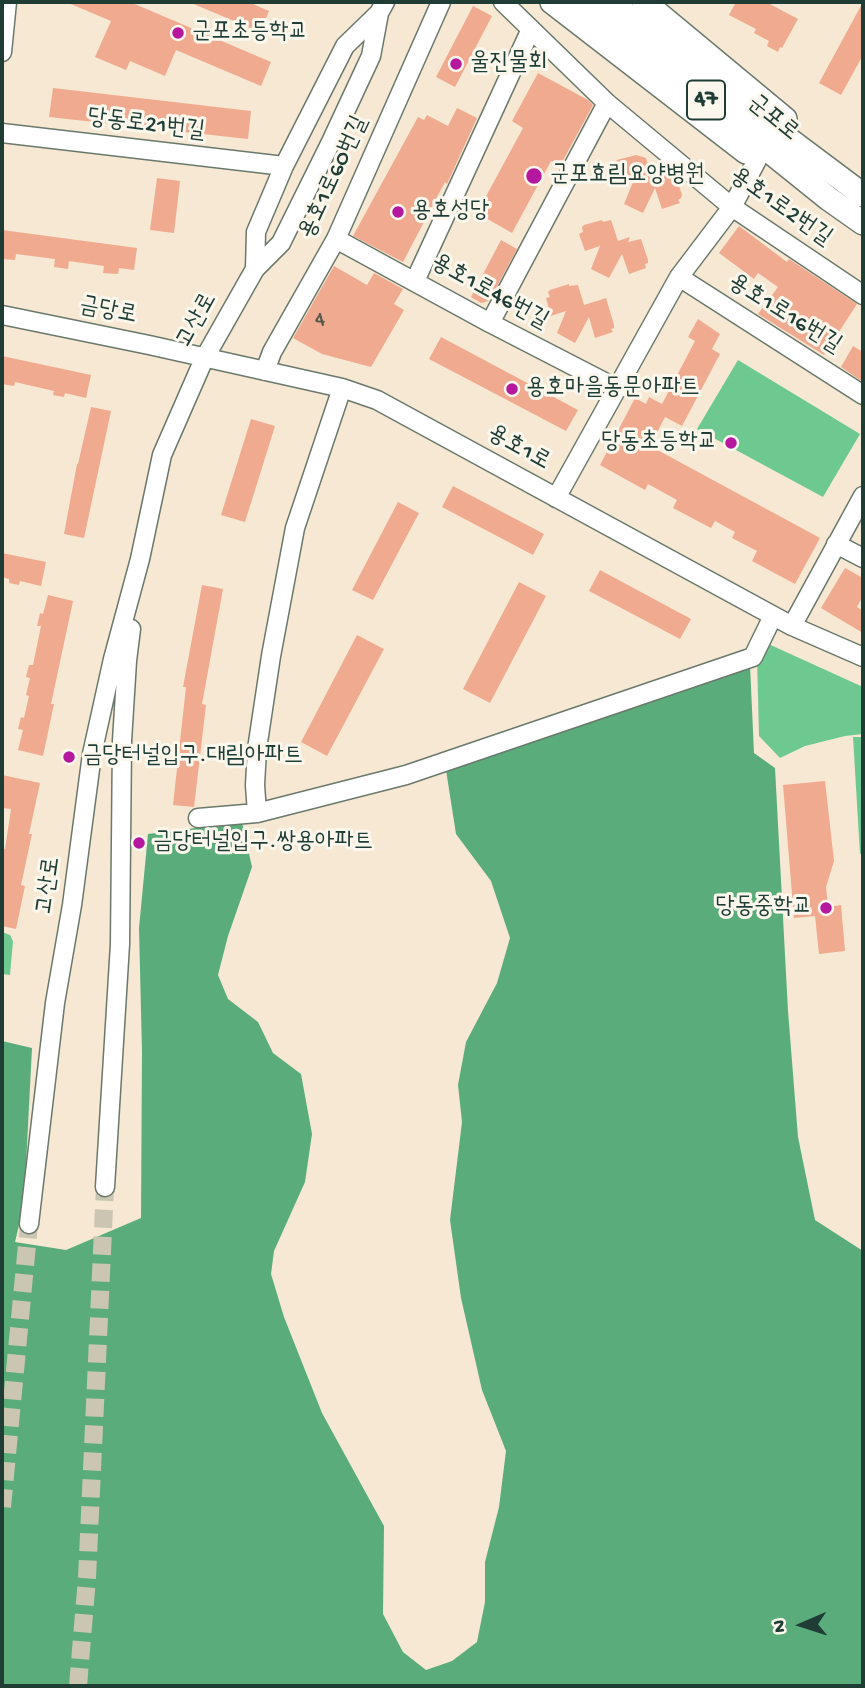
<!DOCTYPE html>
<html>
<head>
<meta charset="utf-8">
<style>
  body { margin:0 }
  #map { position:relative; width:865px; height:1688px; overflow:hidden; background:#f6e8d2; font-family:"Gochi Hand",sans-serif }
  canvas { display:block }
  .frame { position:absolute; inset:0; border:4px solid #1f3d34; pointer-events:none }
  .north { position:absolute; left:767px; top:1590px; width:70px; height:70px; -webkit-text-stroke:5px #fbf7ec; paint-order:stroke; rotate:267deg; font-size:19px; font-weight:700; line-height:28px; text-align:center; color:#1f3d34 }
  .north::after { content:''; display:block; margin:auto; width:24px; height:32px; background:#1f3d34; clip-path:polygon(50% 0,100% 100%,50% 72%,0 100%) }
</style>
</head>
<body>
<div id="map">
<canvas width="865" height="1688"></canvas>
<div class="frame"></div>
<div class="north">N</div>
</div>
<script>
const c = document.querySelector('canvas').getContext('2d');
c.lineJoin = 'round';
function fill(path, color) { c.fillStyle = color; c.fill(path, 'evenodd'); }
const toPath = rows => new Path2D(rows.map(r => 'M' + r).join(''));
function strokePath(path, color, width, dash) { c.strokeStyle = color; c.lineWidth = width; c.lineCap = dash ? 'butt' : 'round'; c.setLineDash(dash || []); c.stroke(path); }
function drawText(font, color, halo, rows, align = 'center') {
  c.font = font + ' "Gochi Hand","Poor Story",sans-serif'; c.lineWidth = 6; c.setLineDash([]); c.textBaseline = 'middle'; c.strokeStyle = halo; c.fillStyle = color; for (const [text, x, y, turn = 0] of rows) {
    c.save(); c.translate(x, y); c.rotate((+turn || 0) * Math.PI / 180); c.textAlign = isNaN(turn) ? turn : align; if (halo) c.strokeText(text, 0, 0); c.fillText(text, 0, 0); c.restore();
  }
}
const green = toPath([
  [738,360,860,434,823,497,697,429],
  [764,642,863,687,863,734,845,736,805,746,780,758,759,736,757,657],
  [853,737,863,737,863,853,860,854],
  [2,932,10,935,13,941,10,975,2,974]
]);
const forest = toPath([
  [750,665,754,753,775,768,788,1011,798,1137,815,1220,863,1251,863,1686,2,1686,2,1041,32,1048,24,1204,15,1242,66,1250,141,1218,142,1052,139,928,148,834,242,822,252,867,228,936,218,975,228,999,258,1022,273,1053,301,1074,312,1134,305,1182,274,1251,271,1274,284,1317,322,1413,384,1526,383,1614,403,1652,426,1670,452,1661,477,1642,485,1602,485,1562,499,1507,506,1451,482,1390,461,1298,450,1220,462,1122,458,1085,466,1042,497,983,510,938,491,881,456,834,446,770]
]);
const building = toPath([
  [66,2,130,2,271,62,261,86,176,50,165,76,130,61,126,70,95,57,111,21],
  [189,2,248,2,269,11,260,32],
  [736,2,766,2,798,19,782,48,780,47,778,52,767,46,769,41,754,33,756,29,729,15],
  [863,2,863,55,841,95,819,83],
  [473,6,492,16,455,87,436,77],
  [538,73,588,100,593,105,560,166,551,161,512,233,477,213,523,128,512,121],
  [53,88,251,111,248,139,49,117],
  [457,108,477,118,447,184,445,182,403,262,353,236,418,117,424,120,427,115,448,126],
  [636,155,646,158,651,176,669,170,675,174,682,195,681,198,678,200,680,203,662,209,655,188,643,213,624,204,633,182,618,186,613,169,617,168,615,162,617,160],
  [157,178,180,181,174,233,150,230],
  [602,220,603,222,611,220,618,241,630,237,628,242,641,239,648,260,648,263,645,264,646,268,629,274,622,254,609,278,591,269,600,246,585,251,579,234,583,232,582,227,584,225],
  [739,226,787,262,789,259,857,304,824,355,758,314,778,287,758,273,754,279,719,253],
  [2,230,137,248,134,270,119,268,118,274,103,273,104,266,69,261,68,269,54,267,55,259,16,254,15,260,2,259],
  [501,240,517,249,489,301,481,303,471,297],
  [334,266,367,285,374,273,403,289,394,304,404,310,371,367,322,354,293,338],
  [569,284,569,286,578,285,584,305,606,298,614,325,614,328,611,329,613,332,595,338,589,317,575,343,557,333,566,311,551,316,546,298,550,297,548,292,550,290],
  [698,319,720,334,712,349,720,354,682,426,665,417,650,446,820,538,795,584,752,561,757,551,732,538,735,532,715,521,711,528,673,508,677,500,648,484,645,490,600,465,635,398,646,404,649,397,662,404,695,341,688,337],
  [441,337,578,410,566,431,429,359],
  [853,346,863,352,863,382,841,367],
  [2,356,91,375,86,398,65,393,64,397,53,395,54,391,15,382,14,386,2,384],
  [91,407,111,411,84,538,64,534,77,464,78,464],
  [251,419,275,426,245,522,221,515],
  [453,486,544,534,533,555,442,507],
  [398,502,419,513,373,600,352,590],
  [2,553,46,562,41,586,20,581,19,585,9,583,9,579,2,577],
  [845,568,863,578,863,596,857,607,863,611,863,633,821,608],
  [600,570,691,619,680,639,589,591],
  [519,582,546,596,490,703,463,689],
  [202,585,223,589,202,704,206,705,194,807,173,805,186,687,183,687],
  [48,595,73,601,51,704,54,704,43,756,18,750,23,730,18,729,21,717,24,718,29,696,26,695,30,678,26,677,29,665,33,665,41,626,37,626,40,613,43,614],
  [357,635,384,649,327,756,301,742],
  [2,775,40,783,29,834,32,834,21,885,25,886,16,929,2,926,2,893,4,881,2,881,2,848,5,849,11,809,2,808],
  [825,781,834,861,826,887,828,907,841,905,845,951,819,954,815,916,794,918,783,785]
]);
const minorTunnel = toPath([
  [2,1507,29,1224],
  [78,1686,87,1578,105,1187]
]);
const minor = toPath([
  [503,2,607,103,732,207,863,295],
  [2,52,7,2],
  [2,133,284,166],
  [336,239,490,323,618,389],
  [255,269,256,232,284,166,345,46,379,13,385,2],
  [679,277,863,395],
  [415,281,531,29],
  [2,315,149,345,342,388,377,400,792,626,863,657],
  [490,323,607,103],
  [265,371,272,352,336,239,441,2],
  [556,498,679,277,732,207,757,160],
  [836,544,863,558],
  [792,626,863,496],
  [257,813,255,785,257,749,271,656,295,528,342,388],
  [198,818,257,813,406,775,753,657,773,616],
  [105,1187,120,944,122,741,127,661,131,629],
  [29,1224,55,1003,72,905,92,754,113,659,140,559,162,455,204,359,255,269,281,243,330,144,371,56,379,13]
]);
const major = toPath([
  [552,2,746,152],
  [584,2,829,199,863,223],
  [611,2,688,64,863,195],
  [644,2,785,119]
]);
const markers = [
  [178,33,7,"#b5179e"],
  [456,64,7,"#b5179e"],
  [534,176,9,"#b5179e"],
  [398,212,7,"#b5179e"],
  [512,389,7,"#b5179e"],
  [731,443,7,"#b5179e"],
  [69,757,7,"#b5179e"],
  [139,843,7,"#b5179e"],
  [826,908,7,"#b5179e"]
];
const numberNames = [
  ["4",320,321]
];
const shields = [
  [706,100,38]
];
const shieldNames = [
  ["47",706,100]
];
const poiNames = [
  ["군포초등학교",192,33],
  ["울진물회",470,64],
  ["군포효림요양병원",550,176],
  ["용호성당",412,212],
  ["용호마을동문아파트",526,389],
  ["당동초등학교",717,443,"right"],
  ["금당터널입구.대림아파트",83,757],
  ["금당터널입구.쌍용아파트",153,843],
  ["당동중학교",812,908,"right"]
];
const streetNames = [
  ["군포로",772,119,39],
  ["당동로21번길",146,126,7],
  ["용호1로60번길",335,178,-65],
  ["용호1로2번길",780,208,35],
  ["용호1로46번길",489,293,29],
  ["금당로",108,312,11],
  ["용호1로16번길",784,315,32],
  ["고산로",198,321,-61],
  ["용호1로",518,449,29],
  ["고산로",50,886,-82]
];
fill(green, '#6ec990');
fill(forest, '#5aad7a');
fill(building, '#efaa8f');
strokePath(minorTunnel, '#cbc6b2', 18, [18, 9]);
strokePath(minor, '#6a796b', 21);
strokePath(major, '#6a796b', 26);
strokePath(minor, '#fff', 18);
strokePath(major, '#fff', 23);
for (const [x, y, r, color] of markers) { const dot = new Path2D(); dot.arc(x, y, r, 0, 2 * Math.PI); c.fillStyle = color; c.fill(dot); strokePath(dot, '#fbf7ec', 2.5); }
drawText('21px', '#53584b', null, numberNames);
for (const [x, y, w] of shields) { const box = new Path2D(); box.roundRect(x - w / 2, y - 19.5, w, 39, 5); c.fillStyle = '#fbf7ec'; c.fill(box); strokePath(box, '#1f3d34', 2); }
drawText('bold 23px', '#1f3d34', null, shieldNames);
drawText('24px', '#1f3d34', '#fbf7ec', poiNames, 'left');
drawText('24px', '#1f3d34', '#fbf7ec', streetNames);
</script>
</body>
</html>
